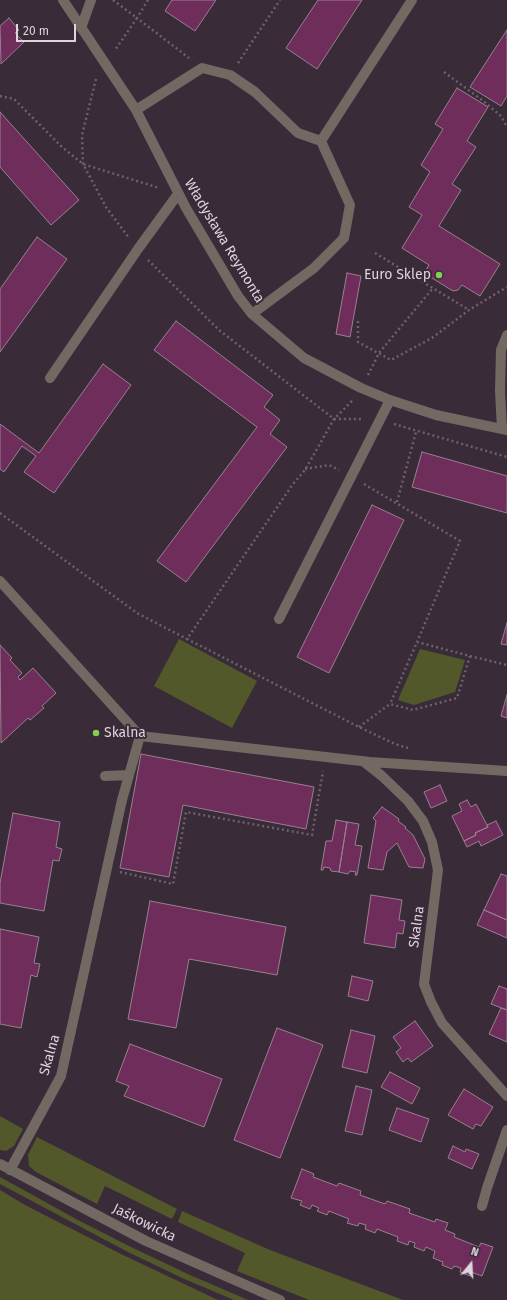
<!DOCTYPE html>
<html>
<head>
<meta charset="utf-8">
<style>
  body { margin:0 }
  #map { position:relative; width:507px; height:1300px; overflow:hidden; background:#3a2b39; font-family:"Fira Sans",sans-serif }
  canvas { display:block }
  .north { position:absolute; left:451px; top:1244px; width:40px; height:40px; -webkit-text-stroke:3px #3a2b39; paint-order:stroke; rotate:18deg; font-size:11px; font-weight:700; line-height:16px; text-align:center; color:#ded4de }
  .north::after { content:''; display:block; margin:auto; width:14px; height:18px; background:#ded4de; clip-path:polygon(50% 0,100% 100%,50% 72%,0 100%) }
  .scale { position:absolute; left:16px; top:24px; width:60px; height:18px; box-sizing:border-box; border:2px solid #ded4de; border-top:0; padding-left:5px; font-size:12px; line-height:14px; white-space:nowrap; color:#ded4de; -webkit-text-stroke:3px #3a2b39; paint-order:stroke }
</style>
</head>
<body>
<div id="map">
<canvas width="507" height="1300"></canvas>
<div class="north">N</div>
<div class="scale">20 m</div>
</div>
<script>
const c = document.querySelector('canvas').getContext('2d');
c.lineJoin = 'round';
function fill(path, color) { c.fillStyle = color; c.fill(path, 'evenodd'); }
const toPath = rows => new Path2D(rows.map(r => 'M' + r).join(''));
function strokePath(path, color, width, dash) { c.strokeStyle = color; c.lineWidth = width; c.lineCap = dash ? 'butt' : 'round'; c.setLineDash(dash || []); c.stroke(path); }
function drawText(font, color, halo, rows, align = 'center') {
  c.font = font + ' "Fira Sans",sans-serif'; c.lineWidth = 4; c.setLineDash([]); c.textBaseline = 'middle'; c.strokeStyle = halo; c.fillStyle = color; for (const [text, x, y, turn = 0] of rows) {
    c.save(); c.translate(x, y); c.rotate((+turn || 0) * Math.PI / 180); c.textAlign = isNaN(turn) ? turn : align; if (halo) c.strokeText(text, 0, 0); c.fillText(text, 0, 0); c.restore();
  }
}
const green = toPath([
  [179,639,257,681,232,728,154,686],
  [420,649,465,660,455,692,414,705,398,700],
  [0,1116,23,1129,14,1146,6,1151,0,1150],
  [37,1137,177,1209,172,1219,105,1186,97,1204,36,1172,29,1166,28,1155],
  [0,1177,76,1219,133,1248,190,1275,248,1300,234,1300,182,1278,126,1251,0,1184],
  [0,1190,25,1205,121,1254,218,1300,0,1300],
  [182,1211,270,1250,403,1300,309,1300,237,1271,245,1253,178,1222]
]);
const building = toPath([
  [172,0,216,0,195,31,165,11,172,0],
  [318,0,362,0,317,69,286,48,318,0],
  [9,18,19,30,15,33,24,42,1,64,0,26,9,18],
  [507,30,507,96,501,106,470,87,507,30],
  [457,88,488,107,467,141,476,147,452,184,461,190,439,226,500,264,480,296,462,285,458,290,453,291,427,275,426,270,429,265,402,248,422,215,409,207,430,172,421,165,443,129,435,124,457,88],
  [0,112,79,200,51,225,0,167,0,112],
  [37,237,67,259,0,352,0,289,37,237],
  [347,273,361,276,350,337,336,334,347,273],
  [176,321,273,395,264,407,280,420,270,434,287,447,186,582,157,561,257,427,154,350,176,321],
  [103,364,131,385,54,493,24,472,36,456,22,446,4,472,0,469,0,424,39,453,103,364],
  [422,452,507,476,507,513,412,487,422,452],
  [372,505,404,520,329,673,297,657,372,505],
  [507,623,507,645,501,644,507,623],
  [0,645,12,658,10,660,22,673,18,677,20,680,33,668,56,693,42,706,44,708,30,720,28,718,1,743,0,645],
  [507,695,507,718,501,716,507,695],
  [141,754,314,787,306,829,183,805,169,877,120,868,141,754],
  [440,785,447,801,431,808,424,792,440,785],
  [467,800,471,807,476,804,488,827,475,833,476,835,464,841,452,816,462,811,459,804,467,800],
  [382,807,399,819,398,821,406,827,405,828,413,835,425,859,423,868,409,867,397,843,387,852,383,870,368,868,376,821,373,818,382,807],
  [13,813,60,822,56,847,62,849,59,861,53,860,44,911,0,903,0,883,13,813],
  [336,820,347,822,339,872,331,871,330,868,324,867,323,870,321,870,326,841,332,841,336,820],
  [496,821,503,835,481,846,479,841,467,847,464,841,476,835,475,833,488,827,487,825,496,821],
  [347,822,359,824,355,845,362,846,357,875,355,875,356,872,350,871,348,874,339,872,347,822],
  [501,874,507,876,507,920,484,910,501,874],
  [371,895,402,900,399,920,405,921,403,934,397,933,395,948,364,943,371,895],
  [150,901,286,927,277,975,189,959,176,1028,128,1019,150,901],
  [484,910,507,920,507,938,477,925,484,910],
  [0,929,39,937,34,963,40,964,37,977,31,975,21,1028,0,1024,0,929],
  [352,976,373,981,368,1001,348,996,352,976],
  [499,986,507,989,507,1010,491,1004,499,986],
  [501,1008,507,1010,507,1042,489,1034,501,1008],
  [415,1021,433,1046,411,1062,408,1058,403,1062,396,1052,401,1048,393,1037,415,1021],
  [277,1028,323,1045,280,1158,234,1140,277,1028],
  [351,1030,375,1036,367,1073,342,1067,351,1030],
  [130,1044,222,1079,204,1127,124,1096,129,1086,116,1081,130,1044],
  [390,1072,420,1088,412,1104,381,1087,390,1072],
  [356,1086,372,1090,362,1135,345,1131,356,1086],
  [464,1089,493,1107,481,1126,476,1124,473,1129,448,1115,464,1089],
  [397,1108,429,1119,421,1142,389,1130,397,1108],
  [453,1146,465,1152,466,1149,479,1154,472,1169,448,1158,453,1146],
  [302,1169,314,1174,313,1177,337,1186,339,1183,361,1191,360,1195,385,1204,387,1201,410,1209,409,1213,435,1222,436,1219,448,1223,445,1230,455,1234,454,1237,479,1247,481,1243,493,1247,482,1276,471,1272,470,1276,460,1272,461,1268,454,1266,452,1269,442,1265,443,1262,433,1258,435,1251,426,1247,424,1251,414,1247,415,1243,409,1241,408,1245,397,1241,398,1237,377,1229,375,1233,365,1229,366,1225,359,1223,358,1226,347,1223,349,1219,329,1211,327,1215,317,1211,319,1208,312,1205,310,1209,300,1205,302,1201,291,1198,302,1169]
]);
const path = toPath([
  [113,0,137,18,115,50],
  [148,0,137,18,189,58],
  [238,63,280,0],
  [444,72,482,100,501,116,507,127],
  [96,79,82,135,83,164,106,207,129,238],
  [0,96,14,99,62,147,83,164,159,188],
  [375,253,469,310],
  [148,260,219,330,334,419,364,419],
  [358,321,358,342,391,360,432,338,469,310,507,287],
  [368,375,379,353,433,288],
  [352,401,334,419,305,470,293,484,187,639,359,727,395,744,408,748],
  [394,424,507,457],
  [305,469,329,465,339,470],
  [364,484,460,541,417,642],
  [397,502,416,432],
  [0,513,137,613,187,639],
  [470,656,507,665],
  [359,727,390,704,413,710,457,698,470,656,417,642,390,704],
  [120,872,173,884,186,812,312,835,323,771]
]);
const minor = toPath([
  [63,0,136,110,186,208,238,296,252,314,304,358,361,388,390,400,436,415,507,430],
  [81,28,91,0],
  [136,110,202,68,230,75,255,92,298,133,321,141,350,205,344,238,314,268,252,314],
  [321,141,412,0],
  [50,378,138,249,178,194],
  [502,429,500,391,501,350,507,335],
  [0,581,140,736,370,762,507,771],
  [279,619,390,400],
  [363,761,382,776,408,801,423,821,432,842,438,870,424,984,431,1002,442,1023,507,1096],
  [105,776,129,775],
  [0,1164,146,1241,280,1300],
  [10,1170,61,1076,122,800,140,736],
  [482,1206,487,1188,507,1130]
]);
const markers = [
  [439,275,4,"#82d04f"],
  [96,733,4,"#82d04f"]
];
const streetNames = [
  ["Władysława Reymonta",224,241,59],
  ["Skalna",417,927,-82],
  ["Skalna",50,1055,-74],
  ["Jaśkowicka",144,1223,26]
];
const poiNames = [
  ["Euro Sklep",431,275],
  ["Skalna",104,733,"left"]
];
fill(green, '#52582a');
fill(building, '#6e2d5b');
strokePath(building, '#97818f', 1);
strokePath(path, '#6e606d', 2.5, [2, 3]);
strokePath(minor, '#726963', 10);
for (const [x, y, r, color] of markers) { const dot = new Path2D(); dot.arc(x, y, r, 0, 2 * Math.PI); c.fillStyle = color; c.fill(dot); strokePath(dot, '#3a2b39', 1.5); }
drawText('14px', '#ded4de', '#3a2b39', streetNames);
drawText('14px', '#ded4de', '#3a2b39', poiNames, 'right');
</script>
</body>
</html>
